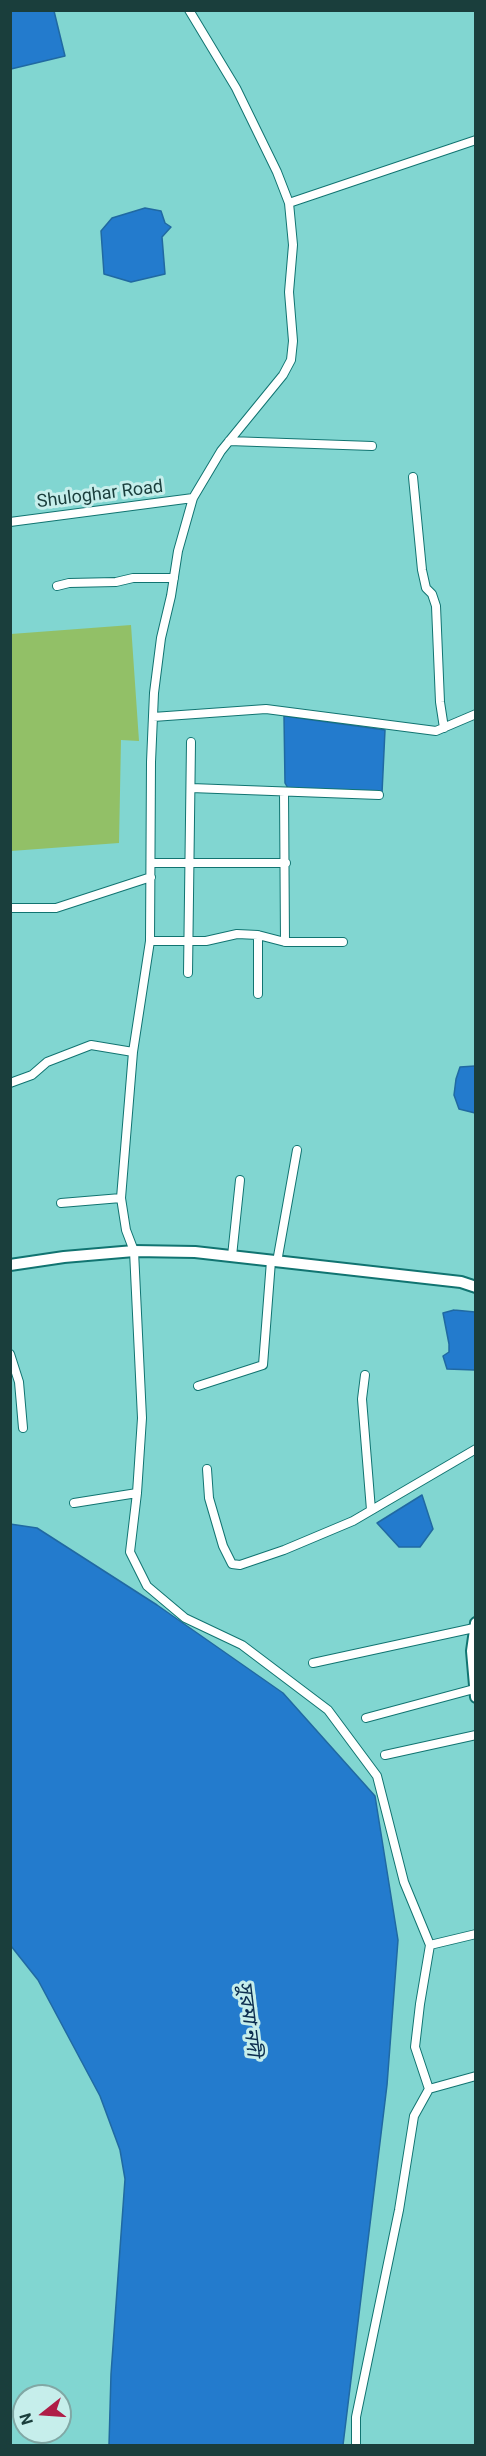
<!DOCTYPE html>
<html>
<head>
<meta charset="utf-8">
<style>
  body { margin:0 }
  #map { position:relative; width:486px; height:2456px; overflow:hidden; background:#81d6d1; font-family:Roboto,sans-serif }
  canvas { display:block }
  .frame { position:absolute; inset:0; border:12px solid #1a3e3c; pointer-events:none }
  .north { position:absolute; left:12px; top:2384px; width:60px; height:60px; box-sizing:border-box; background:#c6eeeb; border:2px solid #81a8a5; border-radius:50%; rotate:253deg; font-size:16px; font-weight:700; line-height:24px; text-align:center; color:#1a3e3c }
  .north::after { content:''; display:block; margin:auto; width:21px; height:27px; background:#af1d47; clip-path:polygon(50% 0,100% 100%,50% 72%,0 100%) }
</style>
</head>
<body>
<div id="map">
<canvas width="486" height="2456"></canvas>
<div class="frame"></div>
<div class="north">N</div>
</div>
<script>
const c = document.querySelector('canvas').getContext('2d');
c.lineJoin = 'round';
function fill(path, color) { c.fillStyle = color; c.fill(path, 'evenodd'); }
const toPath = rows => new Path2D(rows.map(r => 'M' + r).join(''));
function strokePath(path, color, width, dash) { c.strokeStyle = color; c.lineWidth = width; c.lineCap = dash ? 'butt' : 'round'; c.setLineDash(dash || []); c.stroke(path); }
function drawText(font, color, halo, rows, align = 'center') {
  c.font = font + ' Roboto,"Noto Sans Bengali",sans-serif'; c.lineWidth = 6; c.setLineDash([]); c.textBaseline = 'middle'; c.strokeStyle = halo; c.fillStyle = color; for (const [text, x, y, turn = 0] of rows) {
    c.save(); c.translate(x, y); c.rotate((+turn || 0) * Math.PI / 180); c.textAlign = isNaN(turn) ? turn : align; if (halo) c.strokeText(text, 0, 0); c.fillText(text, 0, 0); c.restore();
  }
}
const green = toPath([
  [131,625,139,741,121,740,119,843,11,851,11,634]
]);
const water = toPath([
  [10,11,54,11,65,56,11,69,10,11],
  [145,208,161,211,165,223,171,227,162,237,165,274,131,282,104,274,101,231,112,218,145,208],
  [284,716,385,730,382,793,289,790,285,783,284,716],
  [475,1066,476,1066,475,1113,459,1109,454,1095,456,1079,460,1067,475,1066],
  [454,1310,475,1312,475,1370,447,1369,443,1356,449,1352,449,1344,443,1313,454,1310],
  [422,1495,433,1529,420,1547,399,1547,377,1523,422,1495],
  [10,1524,37,1528,157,1605,283,1693,375,1796,398,1940,387,2085,343,2445,109,2445,111,2374,125,2179,120,2150,100,2096,38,1980,11,1946,10,1524]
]);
const street = toPath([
  [189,10,236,88,277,172,289,203,293,245,289,292,293,341,291,360,283,375,221,451,193,498,178,551,171,596,161,638,154,693,151,762,150,941,133,1052,121,1198,126,1230,134,1251,142,1418,137,1493,130,1552,147,1586,185,1618,242,1645,328,1710,377,1776,404,1882,430,1945,420,2004,415,2047,429,2089,414,2116,399,2210,356,2417,356,2446],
  [289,203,476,140],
  [229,441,372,446],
  [413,477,422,570,426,588,432,594,436,606,440,702,444,728],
  [10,522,193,498],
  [57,586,69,583,116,582,133,578,174,578],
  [153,717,266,709,436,731,476,714],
  [191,788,379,795],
  [284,792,285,942],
  [152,863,286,863],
  [10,908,56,908,151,877],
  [150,941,206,941,237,934,258,935,285,942,343,942],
  [188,973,191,742],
  [258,994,258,935],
  [10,1083,32,1075,47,1062,91,1045,133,1052],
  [61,1203,121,1198],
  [232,1256,240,1180],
  [277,1262,297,1150],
  [10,1354,19,1382,23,1428],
  [365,1375,362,1399,371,1510],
  [198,1386,263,1365,271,1261],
  [207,1469,209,1498,223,1546,232,1564,240,1565,284,1550,353,1521,476,1449],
  [74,1503,137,1493],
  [313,1663,474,1628],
  [366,1718,474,1689],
  [385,1755,476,1735],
  [430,1945,476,1934],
  [429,2089,476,2076]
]);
const secondary = toPath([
  [10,1265,64,1257,134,1251,195,1252,461,1282,476,1287],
  [476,1623,472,1651,476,1697]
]);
const streetNames = [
  ["Shuloghar Road",100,495,-7]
];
const waterNames = [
  ["সুরমা নদী",248,2019,83]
];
fill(green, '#92c067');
fill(water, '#237bcd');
strokePath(water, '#2069a2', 1.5);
strokePath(street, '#117471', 10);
strokePath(secondary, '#117471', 14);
strokePath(street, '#fff', 8);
strokePath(secondary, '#fff', 10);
drawText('18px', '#1a3e3c', '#c6eeeb', streetNames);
drawText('italic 20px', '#0b2d4e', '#c6eeeb', waterNames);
</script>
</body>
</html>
